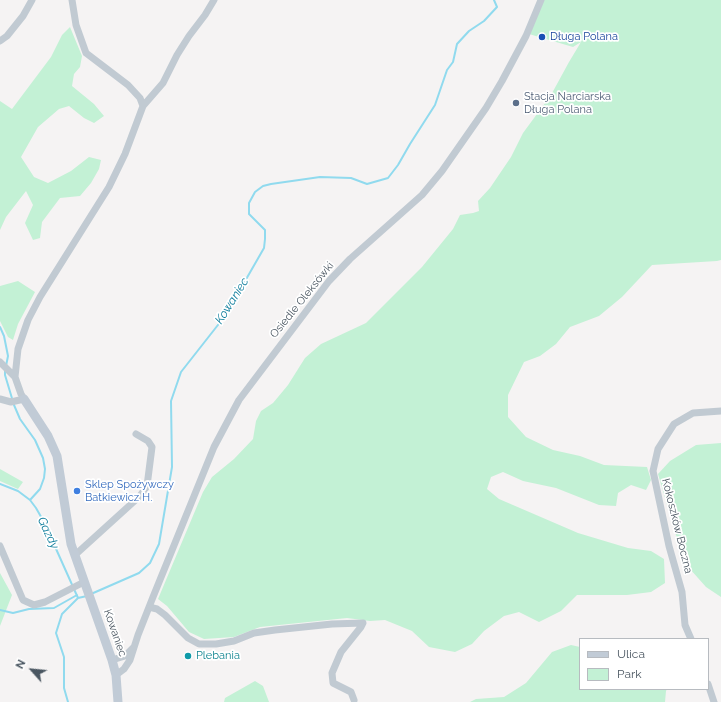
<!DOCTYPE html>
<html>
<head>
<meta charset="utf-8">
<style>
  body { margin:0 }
  #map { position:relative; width:721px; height:702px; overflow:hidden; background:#f5f3f3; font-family:Raleway,sans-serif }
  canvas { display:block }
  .legend { position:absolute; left:579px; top:638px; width:130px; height:52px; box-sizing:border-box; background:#fff; border:1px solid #b7bbc0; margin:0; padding:5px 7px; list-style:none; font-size:12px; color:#4a5661 }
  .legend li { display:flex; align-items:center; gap:8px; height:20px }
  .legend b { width:20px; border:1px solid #b7bbc0 }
  .north { position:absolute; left:12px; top:650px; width:40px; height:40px; -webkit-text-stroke:3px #fff; paint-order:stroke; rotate:297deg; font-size:11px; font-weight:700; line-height:16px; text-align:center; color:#4a5661 }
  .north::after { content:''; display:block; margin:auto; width:14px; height:18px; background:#4a5661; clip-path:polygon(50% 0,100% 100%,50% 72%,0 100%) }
</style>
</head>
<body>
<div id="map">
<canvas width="721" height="702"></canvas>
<ul class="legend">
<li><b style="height:5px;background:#c1cbd6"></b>Ulica</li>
<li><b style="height:11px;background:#c3f1d5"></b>Park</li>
</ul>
<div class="north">N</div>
</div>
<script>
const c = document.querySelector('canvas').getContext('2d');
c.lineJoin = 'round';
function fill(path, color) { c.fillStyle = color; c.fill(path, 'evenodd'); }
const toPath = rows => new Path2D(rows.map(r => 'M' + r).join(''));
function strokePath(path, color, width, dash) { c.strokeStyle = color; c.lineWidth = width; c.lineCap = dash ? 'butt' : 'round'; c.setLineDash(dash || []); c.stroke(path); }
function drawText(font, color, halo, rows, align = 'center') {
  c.font = font + ' Raleway,sans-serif'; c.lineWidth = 3.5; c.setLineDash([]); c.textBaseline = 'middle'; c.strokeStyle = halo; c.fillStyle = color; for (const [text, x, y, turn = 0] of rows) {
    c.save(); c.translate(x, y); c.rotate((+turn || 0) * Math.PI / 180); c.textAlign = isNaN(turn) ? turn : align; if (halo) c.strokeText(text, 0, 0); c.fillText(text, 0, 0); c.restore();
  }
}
const green = toPath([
  [544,0,721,0,721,260,717,261,652,265,622,297,599,316,570,327,556,344,540,356,524,362,508,395,508,417,526,437,553,450,580,456,604,465,647,467,651,480,646,490,631,485,618,493,616,506,599,505,556,488,523,481,503,472,491,477,487,489,499,499,578,533,628,548,651,551,664,559,665,583,651,592,627,595,577,595,561,611,539,622,519,612,504,616,484,631,472,644,455,652,429,647,412,631,385,620,370,621,347,618,260,627,234,637,204,639,189,632,167,606,158,599,203,492,212,477,234,459,253,439,256,421,261,411,273,403,288,385,305,358,321,344,366,323,422,267,453,229,460,215,473,213,479,211,478,201,490,188,511,157,523,133,551,95,569,62,581,42,573,47,529,34],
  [70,27,82,56,80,67,74,74,72,86,94,104,104,116,94,123,84,118,69,106,59,109,38,127,21,157,34,177,48,183,71,171,89,157,101,160,99,169,91,183,80,196,60,198,42,222,40,238,33,240,25,223,33,205,26,191,6,217,0,230,0,101,12,109,51,57,62,35],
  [18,281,35,292,18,324,13,340,8,337,0,321,0,286],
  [721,443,721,597,706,587,690,569,676,535,658,474,670,461,696,445],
  [0,469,23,482,18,489,0,481],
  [0,573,12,595,0,626],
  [571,645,580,647,580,689,667,689,666,691,665,702,470,702,476,699,504,697,526,683,552,652],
  [255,681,263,686,269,702,224,702,225,698]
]);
const stream = toPath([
  [0,327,4,336,8,356,6,366],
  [5,370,5,375,14,405,20,419,35,440,43,458,45,469,44,478,40,489,30,500],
  [0,484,18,491,30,500,36,508,44,522,78,598],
  [91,594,139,573,150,563,159,544,172,467,171,401,181,372,225,316,264,248,265,239,265,230,249,214,249,203,255,192,263,186,271,184,320,177,351,178,367,184,388,178,398,165,410,144,435,105,447,70,453,62,457,44,469,31,484,21,497,7,494,0],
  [0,610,13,613,29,609,54,608,77,595],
  [68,702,64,688,64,657,56,633,62,614,78,598,87,596]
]);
const street = toPath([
  [0,41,7,36,23,16,32,0],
  [143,106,163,83,177,55,189,36,205,15,214,0],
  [0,362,15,377,21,394,24,399,11,402,0,399],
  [15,377,18,349,28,320,40,297,109,187,125,154,143,106,140,98,128,85,86,53,76,25,72,0],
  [0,546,23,600,34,605,45,602,84,582],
  [75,555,140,496,147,486,152,447,148,441,136,434],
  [149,607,157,609,165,615,188,638,199,644,216,644,234,641,254,633,275,630,332,624,363,623,361,627,341,652,332,673,333,683,351,692,354,700],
  [691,639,685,625,682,592,669,546,653,471,658,449,674,424,693,413,721,411],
  [112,660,125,656,133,648],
  [116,675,124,669,130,660,138,635,153,597,214,447,239,400,329,281,350,259,422,195,442,171,486,108,502,81,526,36,541,0],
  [708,684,714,702]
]);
const secondary = toPath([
  [24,399,48,436,57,456,71,544,112,660,116,675,118,702]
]);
const markers = [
  [542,37,4,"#1a4fb4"],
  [516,103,4,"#5c6f8a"],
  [77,491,4,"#3f7fe0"],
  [188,656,4,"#0f9aa8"]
];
const transitNames = [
  ["Długa Polana",550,37]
];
const serviceNames = [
  ["Stacja Narciarska",524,97],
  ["Długa Polana",524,110]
];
const streetNames = [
  ["Osiedle Oleksówki",302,300,-51],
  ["Kokoszków Boczna",677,526,76],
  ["Kowaniec",115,633,71]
];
const shopNames = [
  ["Sklep Spożywczy",85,485],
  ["Batkiewicz H.",85,498]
];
const cultureNames = [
  ["Plebania",196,656]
];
const waterNames = [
  ["Kowaniec",232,301,-58],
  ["Gazdy",48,533,65]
];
fill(green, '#c3f1d5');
strokePath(stream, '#90daee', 2);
strokePath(street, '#c1cad2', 7);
strokePath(secondary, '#c1cbd6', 9);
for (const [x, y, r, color] of markers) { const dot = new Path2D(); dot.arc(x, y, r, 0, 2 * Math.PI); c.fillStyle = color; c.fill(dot); strokePath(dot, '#fff', 1.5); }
drawText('11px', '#164399', '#fff', transitNames, 'left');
drawText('11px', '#4e5e75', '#fff', serviceNames, 'left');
drawText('11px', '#4a5661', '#fff', streetNames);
drawText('11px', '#366cbe', '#fff', shopNames, 'left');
drawText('11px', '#0d838f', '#fff', cultureNames, 'left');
drawText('italic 12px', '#0c7c9b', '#fff', waterNames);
</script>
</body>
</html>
